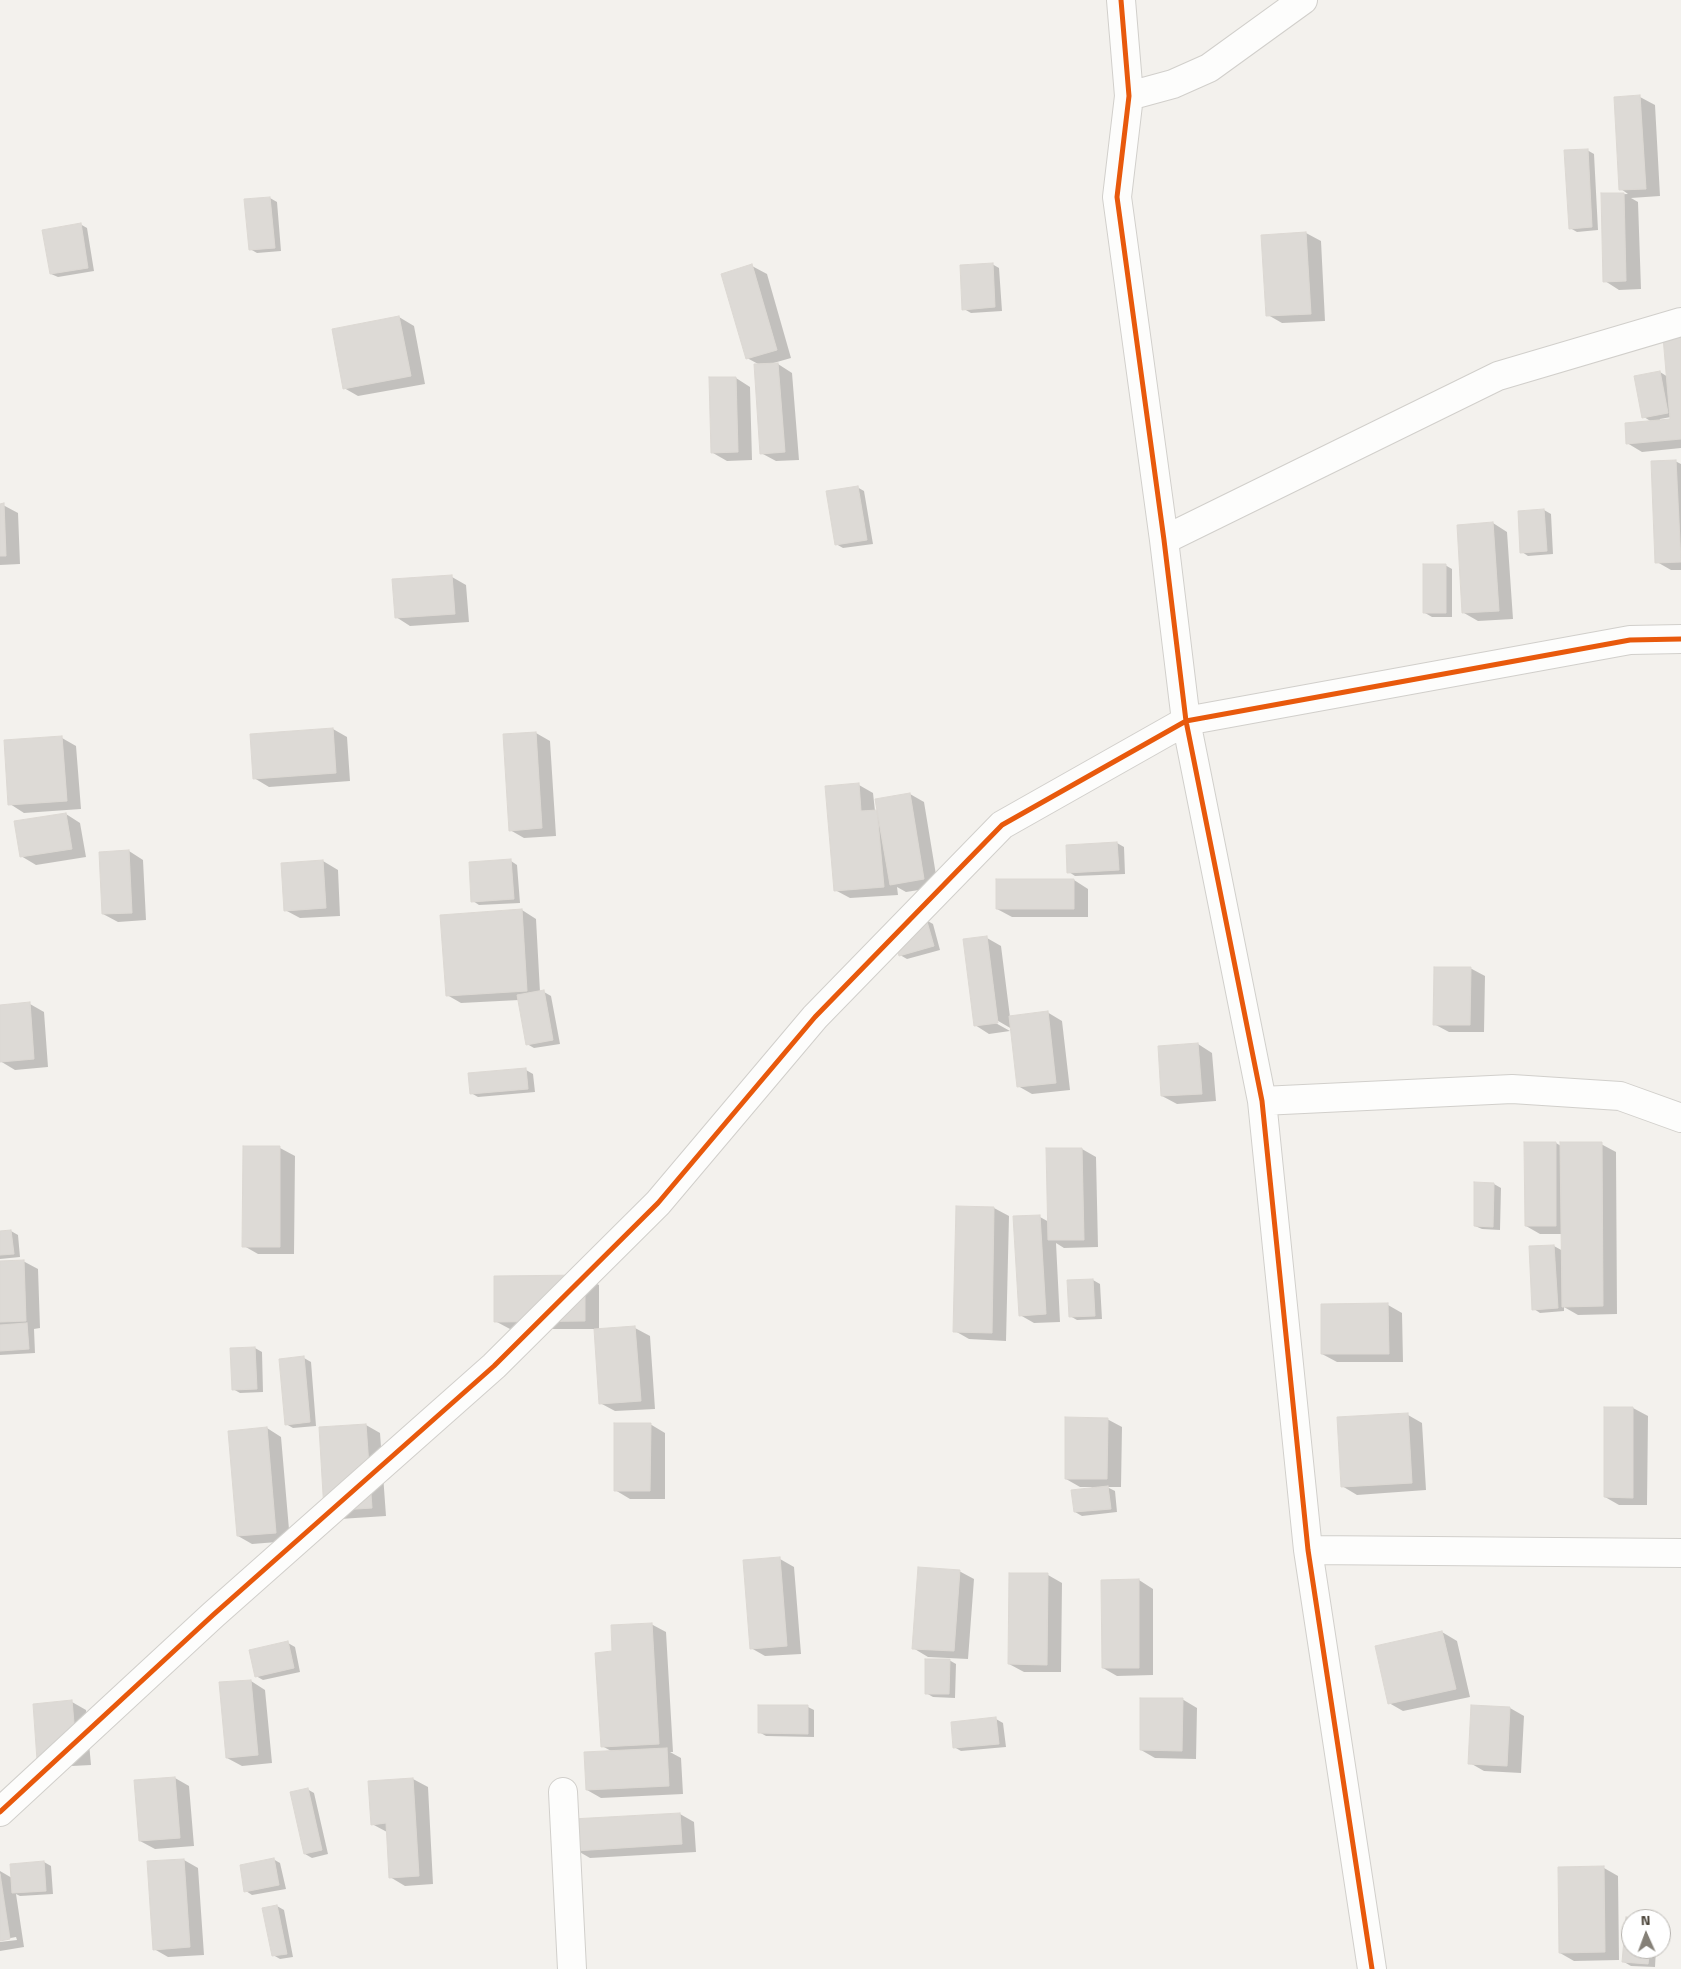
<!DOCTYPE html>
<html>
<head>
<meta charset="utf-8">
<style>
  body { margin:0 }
  #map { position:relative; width:1681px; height:1969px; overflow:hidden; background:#f3f1ed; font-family:"Titillium Web",sans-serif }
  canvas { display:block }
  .north { position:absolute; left:1621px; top:1909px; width:50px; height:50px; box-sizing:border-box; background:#fff; border:1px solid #b7b4af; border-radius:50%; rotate:358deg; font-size:14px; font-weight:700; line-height:20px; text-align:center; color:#4a4338 }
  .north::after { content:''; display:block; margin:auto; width:18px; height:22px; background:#858077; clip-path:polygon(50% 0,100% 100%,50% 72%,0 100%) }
</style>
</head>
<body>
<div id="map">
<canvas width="1681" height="1969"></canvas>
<div class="north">N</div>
</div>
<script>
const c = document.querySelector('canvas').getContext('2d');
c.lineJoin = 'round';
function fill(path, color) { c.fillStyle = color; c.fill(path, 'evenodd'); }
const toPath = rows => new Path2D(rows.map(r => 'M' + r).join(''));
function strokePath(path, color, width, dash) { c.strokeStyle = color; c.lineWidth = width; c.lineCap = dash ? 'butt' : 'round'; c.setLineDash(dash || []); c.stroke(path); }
const shadow = toPath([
  [1640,97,1655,105,1660,196,1631,198,1638,202,1641,289,1619,290,1605,281,1602,195,1628,194,1621,189,1615,98],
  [1587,150,1594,154,1598,230,1577,232,1570,228],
  [270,198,277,202,281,251,257,253,250,249,245,201],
  [80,224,87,228,94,271,58,277,51,274],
  [1306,233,1321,241,1325,321,1282,323,1268,315,1262,236],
  [992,264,999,268,1002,311,971,313,964,309],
  [752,266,767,274,791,358,770,364,778,364,792,373,799,460,776,461,761,453,760,365,747,358],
  [399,317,414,326,425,384,358,396,344,388],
  [1681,336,1681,448,1642,452,1627,443,1652,422,1644,417,1660,372,1668,377],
  [1671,417,1672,420,1660,421,1660,419],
  [736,378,750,387,752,460,727,461,713,453,711,379],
  [1675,461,1681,464,1681,570,1671,570,1657,562],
  [857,487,864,491,873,544,843,548,836,544],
  [0,505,3,505,18,513,20,564,0,565],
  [1544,510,1551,514,1553,554,1528,556,1522,552],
  [1493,523,1507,532,1513,619,1478,621,1464,613],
  [1445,565,1452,569,1452,617,1432,617,1425,613],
  [452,577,466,585,469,622,410,626,396,617],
  [333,729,347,737,350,781,269,787,254,778],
  [536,733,550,741,556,836,524,838,510,830],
  [62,738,76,746,81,809,24,813,10,804],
  [859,785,873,793,875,811,879,811,910,794,924,802,938,887,906,892,897,887,898,895,850,898,835,890],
  [66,814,80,823,86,857,36,865,21,856],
  [1117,843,1124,847,1125,874,1075,876,1069,872],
  [129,851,143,860,146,920,118,922,103,914],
  [323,861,338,870,340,916,300,918,285,910],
  [511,861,517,865,520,903,479,905,473,901],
  [1074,880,1088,889,1088,917,1012,917,997,909],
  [522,910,536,919,540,992,544,992,551,996,560,1044,534,1048,527,1044,519,1000,461,1003,447,995],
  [926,920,933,924,940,950,907,959,900,955],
  [987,938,1001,946,1010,1017,1047,1012,1062,1021,1070,1090,1032,1094,1018,1086,1012,1029,993,1018,992,1021,1010,1031,989,1034,975,1025],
  [1470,968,1485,976,1484,1032,1449,1032,1434,1024],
  [30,1004,44,1012,48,1067,15,1070,0,1061,0,1006],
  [1198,1044,1212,1053,1216,1101,1177,1104,1162,1096],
  [526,1070,533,1074,535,1092,478,1097,471,1093],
  [1556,1143,1561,1146,1601,1144,1616,1152,1617,1314,1578,1315,1564,1307,1564,1311,1540,1313,1534,1309,1530,1248,1554,1246,1563,1251,1562,1234,1540,1234,1526,1226],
  [244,1148,280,1148,295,1156,294,1254,258,1254,244,1246],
  [1082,1149,1096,1157,1098,1247,1064,1248,1056,1243,1060,1322,1034,1323,1020,1315,1040,1217,1049,1222],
  [1494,1184,1501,1188,1500,1230,1482,1229,1475,1226],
  [957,1208,994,1208,1009,1216,1006,1341,969,1339,955,1331],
  [11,1231,18,1235,20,1257,0,1259,0,1232],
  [23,1261,38,1269,40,1328,34,1329,35,1353,0,1355,0,1262],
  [584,1277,599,1285,599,1330,635,1328,650,1336,655,1409,615,1411,600,1403,595,1329,510,1329,495,1321],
  [1093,1280,1100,1284,1102,1319,1077,1320,1070,1316,1068,1282],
  [1388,1305,1402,1313,1403,1362,1337,1362,1322,1354],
  [255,1348,262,1352,263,1392,240,1393,233,1389],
  [304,1358,311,1362,316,1426,293,1428,286,1424],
  [1605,1408,1633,1408,1648,1416,1647,1505,1619,1505,1605,1497],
  [1408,1415,1422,1423,1426,1490,1357,1495,1342,1486],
  [1107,1419,1122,1427,1121,1487,1107,1487,1115,1491,1117,1512,1082,1516,1075,1512,1092,1487,1080,1487,1066,1479],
  [650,1424,665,1433,665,1499,630,1499,615,1490],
  [366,1425,380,1433,386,1516,340,1519],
  [267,1428,281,1437,290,1541,252,1544,238,1536],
  [780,1559,794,1567,801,1654,765,1656,751,1648],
  [959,1571,974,1579,968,1659,928,1657,913,1648],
  [1048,1575,1062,1583,1061,1672,1024,1672,1009,1664],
  [1139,1580,1153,1589,1153,1675,1117,1676,1103,1668],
  [651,1624,666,1632,673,1752,670,1752,681,1758,683,1794,601,1798,587,1790,613,1752,602,1746,614,1653],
  [1442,1632,1457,1641,1470,1697,1403,1711,1389,1703],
  [288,1643,295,1647,300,1672,263,1680,256,1676],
  [949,1660,956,1664,955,1698,933,1697,926,1693],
  [251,1681,265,1690,272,1763,242,1766,227,1758],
  [1182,1699,1197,1708,1196,1759,1155,1758,1141,1750],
  [72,1702,86,1710,91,1765,53,1767],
  [808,1707,814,1710,814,1737,766,1736,759,1732],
  [1510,1708,1524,1716,1521,1773,1484,1771,1470,1763],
  [996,1719,1003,1723,1006,1747,961,1751,954,1747,952,1723],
  [175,1778,189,1786,194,1846,155,1849,140,1841],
  [413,1779,428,1787,433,1884,405,1886,390,1877,387,1832,372,1824,369,1782],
  [307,1789,314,1793,328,1854,312,1858,305,1854],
  [680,1814,694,1822,696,1852,590,1858,576,1850],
  [273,1859,280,1863,286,1889,252,1895,246,1891],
  [184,1860,198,1868,204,1955,168,1957,154,1949],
  [44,1862,51,1866,53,1894,20,1896,16,1894,24,1947,0,1951,0,1942,17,1940,16,1937,0,1940,0,1871,12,1878],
  [1604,1868,1618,1876,1619,1960,1574,1961,1560,1953],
  [277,1906,284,1910,293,1957,280,1959,273,1955],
  [1627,1918,1635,1919,1631,1919,1631,1949,1656,1949,1655,1967,1631,1966,1624,1962]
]);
const building = toPath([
  [1640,95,1646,189,1619,190,1614,97,1640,95],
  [1588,149,1592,227,1569,229,1564,150,1588,149],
  [1601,193,1624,193,1626,281,1603,282,1601,193],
  [270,197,275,248,249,250,244,199,270,197],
  [81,223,88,268,50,274,42,230,81,223],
  [1306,232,1311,314,1266,316,1261,235,1306,232],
  [993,263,995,307,962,310,960,265,993,263],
  [752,264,777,350,746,359,721,274,752,264],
  [399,316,411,376,343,389,332,329,399,316],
  [1681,335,1681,439,1626,444,1625,423,1670,419,1663,337,1681,335],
  [778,363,785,452,760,454,754,364,778,363],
  [1660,371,1668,413,1642,418,1634,376,1660,371],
  [709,377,736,377,738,452,711,453,709,377],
  [1676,460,1681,562,1655,563,1651,461,1676,460],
  [858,486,867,540,835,545,826,491,858,486],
  [4,503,6,556,0,556,0,504,4,503],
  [1544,509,1547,551,1520,553,1518,511,1544,509],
  [1493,522,1499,611,1462,613,1457,525,1493,522],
  [1423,564,1446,564,1446,613,1423,613,1423,564],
  [452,575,455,614,395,618,392,579,452,575],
  [333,728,336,773,253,779,250,734,333,728],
  [536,732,542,828,509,831,503,734,536,732],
  [62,736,67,801,8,805,4,740,62,736],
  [859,783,861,811,877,810,884,887,834,891,825,786,859,783],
  [910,793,924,879,890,885,875,799,910,793],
  [66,813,72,849,20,857,14,821,66,813],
  [1117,842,1119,870,1067,873,1066,845,1117,842],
  [129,850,132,913,102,914,99,852,129,850],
  [511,859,514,899,471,902,469,862,511,859],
  [323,860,326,908,284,911,281,863,323,860],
  [996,879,1074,879,1074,909,996,909,996,879],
  [522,909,527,991,446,996,440,915,522,909],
  [926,918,934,946,899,956,892,928,926,918],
  [987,936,998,1023,974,1026,963,939,987,936],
  [1434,967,1471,967,1470,1025,1433,1025,1434,967],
  [544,990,553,1040,526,1045,517,995,544,990],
  [30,1002,34,1059,0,1062,0,1005,30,1002],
  [1048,1011,1056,1083,1017,1087,1009,1016,1048,1011],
  [1198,1043,1202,1094,1161,1096,1158,1046,1198,1043],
  [526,1068,528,1089,470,1094,468,1073,526,1068],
  [1524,1142,1556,1142,1556,1226,1525,1226,1524,1142],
  [1560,1142,1602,1142,1603,1306,1562,1307,1560,1142],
  [243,1146,280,1146,280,1247,242,1247,243,1146],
  [1046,1148,1082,1148,1084,1240,1048,1240,1046,1148],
  [1474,1182,1494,1183,1493,1227,1474,1226,1474,1182],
  [956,1206,994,1207,992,1333,953,1332,956,1206],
  [1040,1215,1046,1314,1019,1316,1013,1216,1040,1215],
  [11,1230,14,1254,0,1255,0,1231,11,1230],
  [1554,1245,1558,1308,1532,1310,1529,1246,1554,1245],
  [24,1260,26,1321,0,1322,0,1261,24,1260],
  [585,1275,585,1321,494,1322,494,1276,585,1275],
  [1093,1279,1095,1316,1069,1317,1067,1280,1093,1279],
  [1388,1303,1389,1354,1321,1354,1321,1304,1388,1303],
  [27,1323,29,1349,0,1351,0,1325,27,1323],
  [635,1326,641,1401,599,1404,594,1329,635,1326],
  [255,1347,257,1389,232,1390,230,1348,255,1347],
  [304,1356,310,1422,285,1425,279,1359,304,1356],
  [1604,1407,1633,1407,1633,1498,1604,1497,1604,1407],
  [1408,1413,1412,1483,1341,1487,1337,1417,1408,1413],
  [1065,1417,1108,1418,1107,1479,1065,1479,1065,1417],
  [614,1423,651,1423,650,1491,614,1491,614,1423],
  [366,1424,372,1508,324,1511,319,1427,366,1424],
  [267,1427,276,1533,237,1536,228,1431,267,1427],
  [1108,1486,1111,1509,1074,1512,1071,1490,1108,1486],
  [780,1557,787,1646,750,1649,743,1560,780,1557],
  [918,1567,960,1570,954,1651,912,1649,918,1567],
  [1009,1573,1048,1573,1047,1665,1008,1664,1009,1573],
  [1139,1579,1139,1668,1102,1668,1101,1580,1139,1579],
  [652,1623,659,1744,601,1747,595,1653,612,1651,611,1625,652,1623],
  [1442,1631,1456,1689,1388,1704,1375,1646,1442,1631],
  [288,1641,294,1668,255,1677,249,1650,288,1641],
  [925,1659,950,1659,949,1694,925,1694,925,1659],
  [251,1680,258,1755,226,1758,219,1682,251,1680],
  [1140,1698,1183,1698,1182,1751,1140,1750,1140,1698],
  [72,1700,77,1757,37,1760,33,1704,72,1700],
  [758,1705,808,1705,808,1734,758,1733,758,1705],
  [1471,1705,1510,1707,1507,1766,1468,1764,1471,1705],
  [996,1717,999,1744,953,1748,951,1722,996,1717],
  [667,1748,669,1786,586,1790,584,1752,667,1748],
  [175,1777,180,1838,139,1841,134,1780,175,1777],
  [413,1778,419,1876,389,1878,386,1823,371,1825,368,1781,413,1778],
  [308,1788,322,1850,304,1854,290,1792,308,1788],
  [680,1813,682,1844,575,1851,572,1819,680,1813],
  [274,1858,279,1885,244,1892,240,1865,274,1858],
  [184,1859,190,1947,153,1950,147,1861,184,1859],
  [44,1861,46,1891,12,1893,10,1864,44,1861],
  [1604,1866,1605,1952,1559,1953,1558,1867,1604,1866],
  [0,1874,10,1939,0,1941,0,1874],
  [277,1905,287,1954,272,1956,262,1908,277,1905],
  [1626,1917,1648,1919,1631,1919,1631,1949,1650,1949,1648,1964,1622,1962,1626,1917]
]);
const street = toPath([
  [1121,0,1129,96,1117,197,1164,540,1186,721,1262,1101,1308,1550,1372,1969],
  [1129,96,1173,84,1209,68,1303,0],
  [1164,540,1498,376,1681,322],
  [1262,1101,1512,1089,1620,1096,1681,1118],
  [1308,1550,1681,1553],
  [563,1792,572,1969],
  [0,1812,213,1615,494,1366,658,1203,815,1017,1002,825,1186,721,1630,640,1681,639]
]);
const cycleway = toPath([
  [1121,0,1129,96,1117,197,1164,540,1186,721,1262,1101,1308,1550,1372,1969],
  [0,1812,213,1615,494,1366,658,1203,815,1017,1002,825,1186,721,1630,640,1681,639]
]);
fill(shadow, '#0003');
fill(building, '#dddad6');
strokePath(building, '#dcd8d3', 1);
strokePath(street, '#d1cfcb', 30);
strokePath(street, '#fdfdfc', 28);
strokePath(cycleway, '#e8590c', 5);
</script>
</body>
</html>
